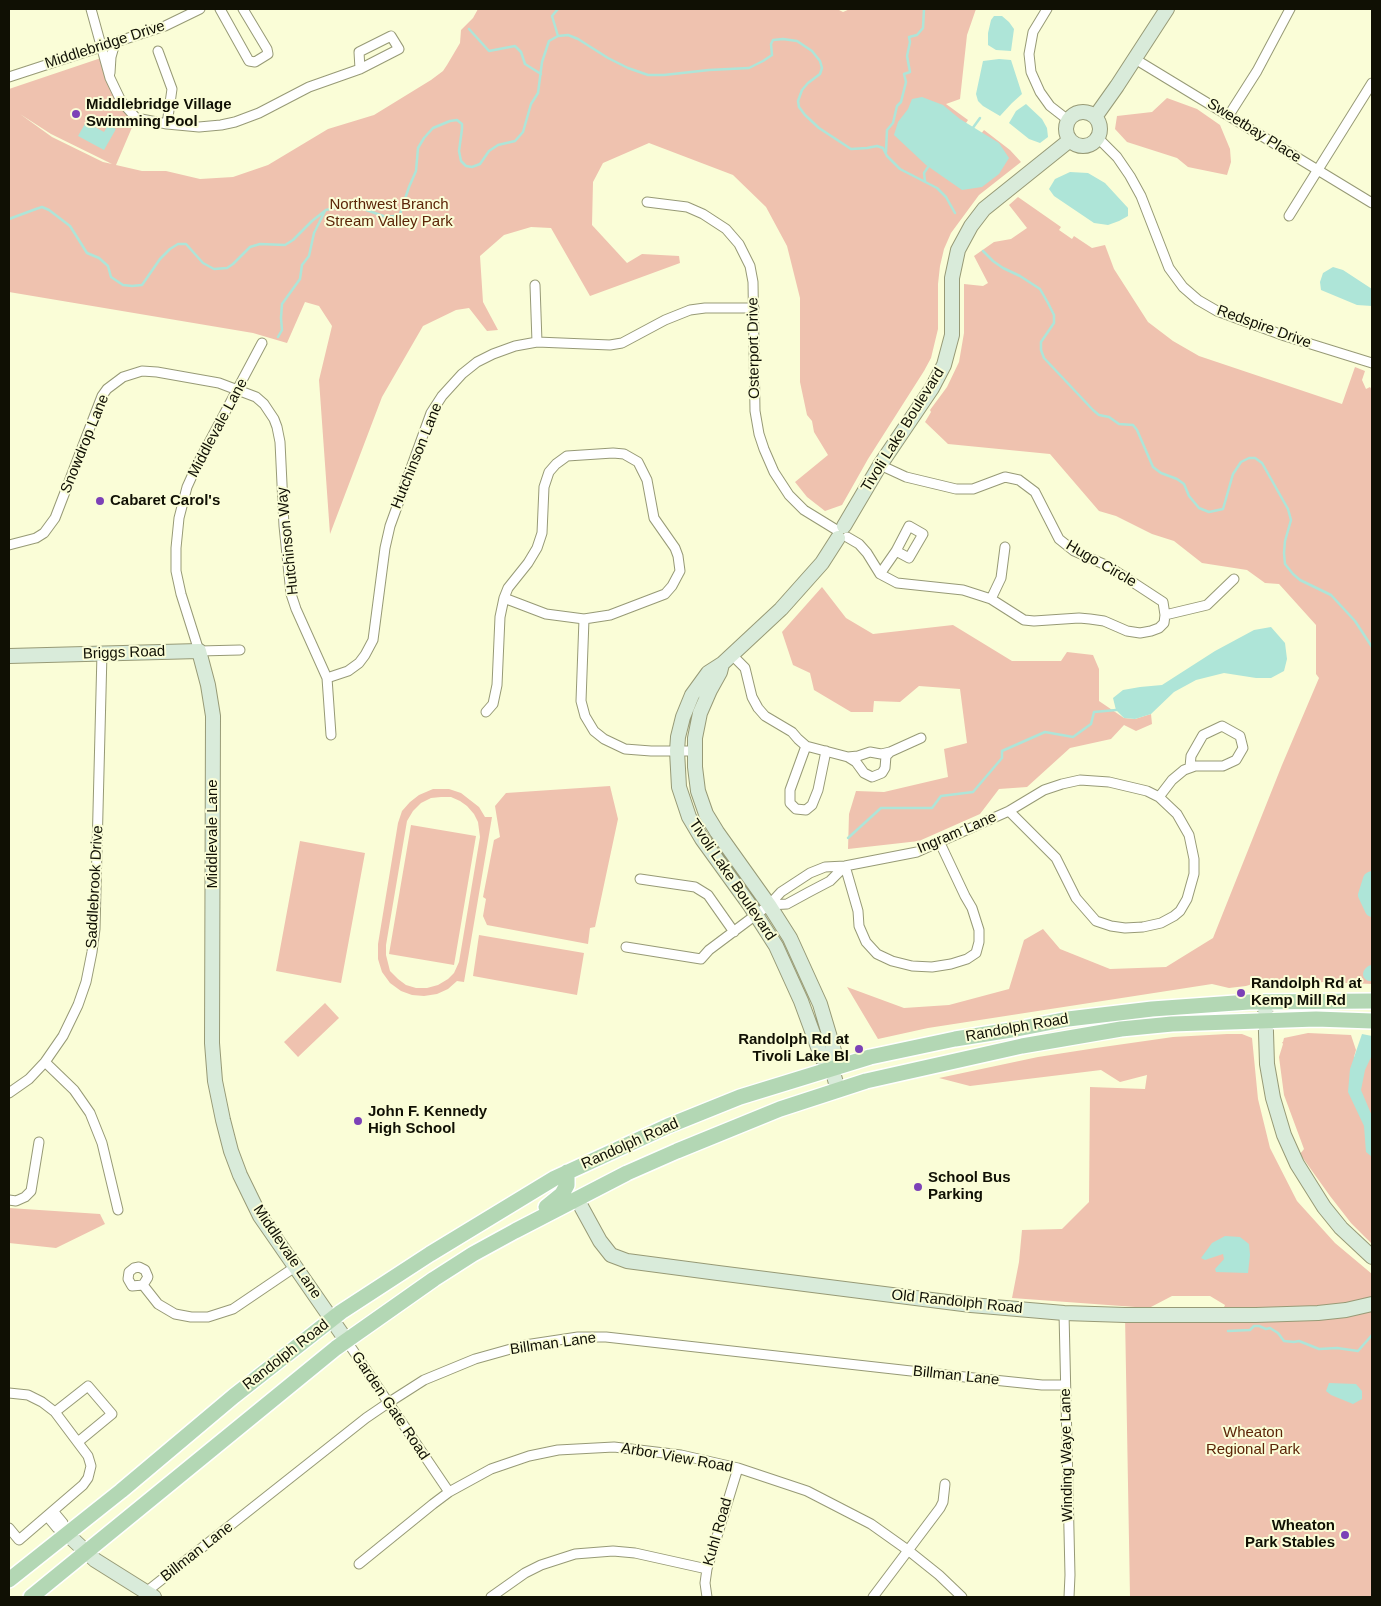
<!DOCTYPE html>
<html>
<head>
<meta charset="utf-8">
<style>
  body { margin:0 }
  #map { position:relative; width:1381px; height:1606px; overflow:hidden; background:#fafdd7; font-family:Arial,sans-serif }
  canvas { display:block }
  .frame { position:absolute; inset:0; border:10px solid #101004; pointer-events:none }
</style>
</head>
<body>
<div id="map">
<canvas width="1381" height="1606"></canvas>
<div class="frame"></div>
</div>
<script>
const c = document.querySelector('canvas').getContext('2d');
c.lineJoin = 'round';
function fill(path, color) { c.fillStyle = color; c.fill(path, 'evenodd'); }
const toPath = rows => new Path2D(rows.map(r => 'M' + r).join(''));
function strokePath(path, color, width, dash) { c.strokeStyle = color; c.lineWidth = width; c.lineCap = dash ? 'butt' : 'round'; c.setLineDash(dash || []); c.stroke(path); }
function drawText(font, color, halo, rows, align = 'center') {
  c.font = font + ' Arial,sans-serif'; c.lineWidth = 4; c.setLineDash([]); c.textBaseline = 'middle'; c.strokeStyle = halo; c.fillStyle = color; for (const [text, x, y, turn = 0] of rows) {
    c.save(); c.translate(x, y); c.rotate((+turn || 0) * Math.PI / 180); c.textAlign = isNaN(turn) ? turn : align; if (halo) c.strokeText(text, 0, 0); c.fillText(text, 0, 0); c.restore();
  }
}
const green = toPath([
  [478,9,837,9,843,12,850,9,976,9,967,35,960,99,946,104,968,120,960,132,974,143,984,130,1010,150,1021,162,979,195,951,233,944,249,940,266,938,284,938,329,931,358,924,371,868,459,842,505,825,511,807,497,795,482,828,455,814,432,812,421,807,415,800,382,800,298,787,246,766,207,733,175,649,143,603,163,593,182,592,225,627,263,642,254,679,256,680,263,590,296,551,228,531,227,504,235,480,256,483,302,498,330,487,331,469,308,456,310,423,326,382,397,330,534,319,380,332,326,319,306,305,302,287,343,253,333,9,292,9,89,101,58,110,78,136,118,116,165,142,171,166,171,200,179,233,177,268,165,328,129,374,115,431,80,443,71,447,65,460,43,461,30,473,18],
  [20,114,51,134,112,164,103,162,52,137],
  [1167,98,1197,109,1220,125,1230,149,1231,162,1227,175,1188,167,1177,158,1127,142,1115,129,1117,116,1152,112],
  [1018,197,1061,227,1059,230,1072,239,1074,236,1092,248,1105,245,1114,269,1148,322,1173,341,1199,356,1342,404,1355,367,1365,371,1362,380,1366,389,1370,387,1372,390,1372,984,1322,982,1318,984,1307,982,1291,981,1282,984,1262,981,1246,986,1229,988,1212,984,928,1028,878,1039,847,987,904,1008,949,1005,1009,989,1024,940,1043,929,1060,949,1110,969,1166,967,1213,938,1282,765,1319,678,1316,674,1316,625,1279,584,1265,583,1247,570,1202,563,1174,541,1152,534,1116,516,1099,511,1050,454,948,444,925,422,931,412,930,410,947,387,959,362,964,333,964,284,983,286,988,283,974,256,994,242,1011,239,1027,228,1009,205],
  [822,587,846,618,873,634,953,625,1012,661,1061,661,1067,652,1093,655,1099,669,1099,701,1124,718,1135,719,1151,714,1152,724,1136,731,1124,725,1111,739,1070,748,1027,787,999,789,980,814,919,841,848,849,849,814,856,791,884,792,948,777,944,749,967,743,960,689,919,686,900,702,874,701,873,712,851,712,814,690,810,673,793,665,782,632],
  [610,786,618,819,595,927,590,928,588,944,487,925,483,916,486,899,483,897,494,840,500,837,495,806,506,793],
  [433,789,449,789,461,793,479,807,485,817,492,817,464,982,457,981,448,989,437,994,424,996,412,995,401,991,390,983,382,972,378,959,378,944,398,823,402,811,410,802,419,795],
  [441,797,451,797,460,801,467,806,474,814,478,822,480,837,459,962,454,973,448,979,438,985,427,988,416,988,406,985,398,979,390,971,386,955,386,945,407,821,413,811,421,803,431,798],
  [411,825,476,836,454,965,389,954],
  [300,841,365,853,341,983,276,971],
  [479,935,584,953,577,995,473,976],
  [325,1003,339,1018,298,1057,284,1042],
  [1308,1033,1351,1035,1356,1050,1354,1057,1371,1057,1372,1054,1372,1244,1351,1223,1330,1196,1300,1154,1304,1149,1284,1095,1279,1057,1283,1044,1282,1042,1283,1042,1284,1038],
  [1227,1034,1242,1034,1252,1038,1258,1099,1270,1148,1297,1201,1335,1243,1372,1274,1372,1597,1130,1597,1125,1315,1221,1314,1225,1305,1210,1296,1172,1296,1149,1308,1012,1298,1019,1262,1022,1230,1062,1229,1089,1202,1090,1087,1145,1089,1147,1075,1120,1082,1101,1070,970,1086,939,1078,1038,1057,1096,1048,1173,1037],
  [9,1208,100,1214,105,1224,56,1248,9,1243]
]);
const water = toPath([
  [994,16,1002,16,1009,22,1014,29,1011,51,996,50,988,45,988,33,991,20],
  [999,59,1011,60,1022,94,1012,103,1000,116,983,106,978,101,976,94,983,61],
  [922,97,943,105,960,119,999,143,1009,158,999,174,982,187,962,190,926,165,894,135,898,122,908,109,912,99],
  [1026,104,1042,119,1047,128,1048,137,1040,143,1029,139,1009,123,1016,111],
  [86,122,104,132,108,125,116,129,104,150,78,136],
  [1070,172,1088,173,1105,183,1128,208,1128,216,1119,221,1108,225,1094,223,1054,196,1049,189,1055,179],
  [1333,267,1343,270,1372,289,1372,306,1357,305,1321,290,1320,282,1323,273],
  [1271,627,1285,643,1287,659,1284,671,1271,678,1256,678,1224,673,1196,680,1174,692,1151,714,1135,719,1124,718,1116,710,1113,698,1123,690,1140,687,1162,685,1215,651,1254,630],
  [1362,1034,1372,1036,1372,1055,1365,1070,1361,1090,1372,1116,1372,1157,1366,1152,1364,1126,1348,1092,1350,1069],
  [1225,1236,1240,1237,1249,1244,1250,1255,1248,1273,1216,1272,1215,1269,1224,1259,1223,1254,1205,1260,1201,1258,1212,1243],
  [1329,1383,1356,1384,1362,1391,1362,1399,1353,1404,1331,1395,1326,1391]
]);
const stream = toPath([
  [469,29,489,51,515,46,521,52,525,64,541,74],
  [558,36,552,16,558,9],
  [972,129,980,118],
  [886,152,887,130,893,123,897,106,901,102,906,82,904,74,910,72,907,56,910,42,909,37,917,35,923,28,924,9],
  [925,181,924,173,930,164],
  [9,219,36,209,42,207,49,210,70,226,87,253,99,258,108,266,111,277,123,285,132,286,142,285,160,259,170,249,178,244,186,244,203,263,214,269,227,268,233,264,250,247,260,244,285,245,293,240,312,221,326,210,342,206,355,206,386,217,394,216,400,214,409,187,416,171,418,148,424,138,433,128,450,121,457,120,462,124,462,129,459,151,461,161,466,166,472,167,480,164,489,151,498,145,515,141,523,132,531,104,538,93,542,62,549,41,558,36,568,35,578,39,608,58,628,68,648,75,664,75,709,70,749,68,763,61,772,55,771,44,773,40,783,39,797,41,812,51,820,61,822,68,820,74,808,83,802,90,798,101,799,107,805,115,819,128,851,149,867,148,877,146,883,148,887,156,900,169,937,188,946,197,955,213],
  [983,251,993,261,1003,268,1020,276,1040,289,1048,303,1054,315,1054,323,1041,342,1041,350,1044,358,1093,410,1099,415,1109,417,1119,424,1133,425,1137,430,1153,467,1161,473,1177,479,1184,484,1189,496,1199,508,1209,512,1223,509,1233,474,1241,462,1249,458,1255,458,1262,463,1288,509,1291,520,1285,541,1284,553,1285,564,1293,574,1300,580,1331,595,1355,621,1372,647],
  [278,337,282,330,281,318,282,304,300,279,302,265,309,256,314,233,325,211],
  [848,838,881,808,932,808,941,796,973,792,1002,758,1002,751,1045,732,1073,737,1091,724,1094,712,1116,710],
  [1228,1331,1250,1330,1254,1326,1259,1326,1266,1329,1270,1328,1278,1333,1284,1341,1294,1342,1299,1341,1319,1349,1337,1348,1358,1351,1372,1335]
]);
const river = toPath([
  [1372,878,1370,879,1365,895,1372,910],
  [1370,974,1372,972]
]);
const street = toPath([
  [91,9,110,78,121,101,136,118,167,124,199,127,221,125,235,122,259,113,309,87,360,69,399,49,391,36,359,52,360,69],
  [220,9,249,61,255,62,268,54,267,49,243,9],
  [1047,9,1033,32,1029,54,1031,72,1040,92,1050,106,1068,120],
  [158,51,172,89,167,124],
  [1135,59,1372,203],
  [110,73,111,57,115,43],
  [9,77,165,26,200,9],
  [1229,115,1257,71,1290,9],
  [1097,139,1102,142,1117,157,1130,176,1141,196,1169,268,1183,287,1198,300,1217,311,1285,336,1372,363],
  [647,202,687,207,703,214,726,229,739,244,750,266,753,282,755,411,759,434,764,449,774,472,789,495,804,510,835,529],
  [1289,216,1372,83],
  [535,285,537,342],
  [847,537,859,544,867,553,880,574,897,583,963,590,991,599,1024,620,1034,621,1079,618,1090,619,1104,621,1127,631,1140,633,1151,631,1159,628,1164,623,1165,615,1163,602,1108,566,1074,551,1059,539,1035,492,1019,480,1005,477,973,489,956,489,906,477,880,465],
  [9,545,36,538,44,533,55,518,102,396,107,389,123,377,142,371,157,372,219,383,256,397,264,404,274,419,277,427,280,442,284,526,291,594,296,609,327,678,331,735],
  [880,574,896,551,909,526,923,534,909,558,896,551],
  [991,599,1001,578,1005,547],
  [1165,615,1207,605,1234,579],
  [584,619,581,701,585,716,594,731,604,739,625,749,651,751,695,751],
  [240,650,199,651,181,594,176,571,176,548,179,518,187,487,197,465,262,343],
  [732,655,745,668,752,697,758,708,765,716,792,732,798,739,806,746,848,757,856,762,864,773,872,777,882,773,885,768,886,756,890,752],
  [327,678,348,671,359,663,365,655,373,640,385,548,390,526,431,413,442,396,462,374,477,362,493,354,515,346,537,342,610,345,622,343,665,320,690,310,705,308,754,308],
  [486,712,493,704,497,685,500,617,504,598,508,588,528,563,537,548,542,533,544,487,549,472,556,464,567,456,613,453,624,454,638,462,647,480,654,518,675,548,678,556,680,571,672,586,665,594,610,615,584,619,546,614,504,598],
  [806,746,790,790,790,803,796,809,806,810,812,805,818,790,826,751],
  [848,757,858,756,870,752,881,754,890,752,921,738],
  [1159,797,1172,780,1184,770,1195,766,1223,766,1236,760,1243,748,1240,736,1222,726,1203,735,1191,756,1190,767],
  [845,866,858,911,859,926,866,942,877,954,892,961,912,966,932,967,951,964,967,959,976,953,979,942,979,930,972,908,965,896,940,843],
  [640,879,695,887,708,895,734,932],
  [769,905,787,904,809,892,830,881,845,866],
  [626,947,701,959,709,950,769,905,781,892,810,873,825,867,845,866,917,852,1009,811,1044,790,1062,784,1080,780,1109,782,1147,791,1159,797,1177,814,1189,835,1194,859,1194,874,1187,899,1180,911,1174,916,1161,923,1143,927,1125,928,1111,926,1096,921,1076,898,1056,858,1009,811],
  [45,1062,74,1090,90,1113,102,1143,118,1210],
  [9,1093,29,1079,45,1062,63,1036,78,1005,86,982,92,952,95,929,102,653],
  [9,1200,16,1201,25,1197,31,1191,39,1142],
  [143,1285,132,1286,128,1279,129,1272,134,1268,139,1267,145,1270,148,1277,143,1285,158,1304,175,1314,191,1317,208,1317,233,1309,295,1267],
  [1064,1313,1070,1575,1069,1597],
  [346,1340,449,1492],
  [9,1393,28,1395,42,1402,55,1412,88,1456,91,1466,88,1478,83,1485,19,1540,9,1528],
  [55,1412,88,1386,112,1414,78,1442],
  [53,1511,63,1523,67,1534],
  [47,1516,57,1528,67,1534],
  [359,1564,433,1504,449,1492,491,1469,529,1456,558,1450,614,1447,681,1455,738,1468,807,1491,871,1524,909,1551,939,1575,962,1597],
  [146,1592,366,1418,388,1403,424,1380,475,1359,525,1345,578,1337,606,1337,974,1378,1042,1385,1065,1385],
  [491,1597,525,1573,541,1565,575,1554,613,1551,635,1553,707,1569],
  [707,1597,705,1583,707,1569,738,1468],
  [873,1597,940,1508,943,1502,945,1484]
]);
const secondary = toPath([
  '1066 129a17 17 0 1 1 34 0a17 17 0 1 1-34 0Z',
  [1095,117,1117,86,1167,9],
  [844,526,880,465,932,388,944,365,952,335,952,278,958,250,971,226,984,209,1070,140],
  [838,538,822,563,781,609,722,664,708,673,692,695,683,717,678,737,677,751,679,787,689,817,702,839,749,904,776,946,801,1001,822,1058,832,1069,838,1090],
  [9,656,199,651,208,685,213,716,212,1043,215,1081,223,1120,231,1151,240,1175,260,1216,346,1340],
  [722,664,720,672,710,690,700,713,695,738,695,767,698,791,706,814,717,832,769,905,790,938,820,1004,835,1054,832,1069],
  [1265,1001,1267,1064,1273,1098,1284,1135,1297,1164,1324,1207,1341,1228,1372,1257],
  [577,1199,600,1241,611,1255,627,1261,718,1273,971,1305,1064,1313,1125,1315,1256,1315,1318,1313,1346,1310,1372,1304],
  [67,1534,95,1560,154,1597]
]);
const primary = toPath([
  [546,1207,562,1194,567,1185,567,1172],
  [9,1580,121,1491,234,1396,341,1312,430,1254,555,1178,668,1126,740,1097,870,1057,955,1039,1017,1029,1068,1019,1152,1009,1249,1002,1372,1001],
  [31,1597,336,1348,434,1279,473,1254,515,1231,627,1173,677,1151,780,1109,866,1081,1022,1046,1121,1029,1172,1024,1316,1019,1372,1021]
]);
const markers = [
  [76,114,5,"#7c41b7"],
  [100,501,5,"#7c41b7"],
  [1241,993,5,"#7c41b7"],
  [859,1049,5,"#7c41b7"],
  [358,1121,5,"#7c41b7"],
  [918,1187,5,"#7c41b7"],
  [1345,1535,5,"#7c41b7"]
];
const streetNames = [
  ["Middlebridge Drive",105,45,-18],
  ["Sweetbay Place",1254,131,32],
  ["Redspire Drive",1264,327,20],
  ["Osterport Drive",754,348,-91],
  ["Middlevale Lane",218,428,-62],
  ["Tivoli Lake Boulevard",903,430,-58],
  ["Snowdrop Lane",85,444,-68],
  ["Hutchinson Lane",417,456,-68],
  ["Hutchinson Way",288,541,-96],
  ["Hugo Circle",1101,564,30],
  ["Briggs Road",124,653,-2],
  ["Ingram Lane",957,833,-23],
  ["Middlevale Lane",213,834,-90],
  ["Tivoli Lake Boulevard",732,880,56],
  ["Saddlebrook Drive",95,887,-87],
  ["Randolph Road",1017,1028,-10],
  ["Randolph Road",630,1144,-24],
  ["Middlevale Lane",287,1252,56],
  ["Old Randolph Road",957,1302,6],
  ["Billman Lane",553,1344,-8],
  ["Randolph Road",286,1355,-38],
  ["Billman Lane",956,1376,6],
  ["Garden Gate Road",390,1406,56],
  ["Winding Waye Lane",1067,1455,-91],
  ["Arbor View Road",677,1458,10],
  ["Kuhl Road",718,1532,-74],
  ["Billman Lane",197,1552,-38]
];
const poiNames = [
  ["Middlebridge Village",86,105],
  ["Swimming Pool",86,122],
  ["Cabaret Carol's",110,501],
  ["Randolph Rd at",1251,984],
  ["Kemp Mill Rd",1251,1001],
  ["Randolph Rd at",849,1040,"right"],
  ["Tivoli Lake Bl",849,1057,"right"],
  ["John F. Kennedy",368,1112],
  ["High School",368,1129],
  ["School Bus",928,1178],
  ["Parking",928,1195],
  ["Wheaton",1335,1526,"right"],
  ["Park Stables",1335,1543,"right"]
];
const parkNames = [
  ["Northwest Branch",389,205],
  ["Stream Valley Park",389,222],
  ["Wheaton",1253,1433],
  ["Regional Park",1253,1450]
];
fill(green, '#efc2af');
fill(water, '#aee5d8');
strokePath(stream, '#aee5d8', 2.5);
strokePath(river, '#aee5d8', 14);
strokePath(street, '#979a76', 11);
strokePath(secondary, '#979a76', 16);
strokePath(primary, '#fff', 18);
strokePath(street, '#fff', 9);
strokePath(secondary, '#d9ebda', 14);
strokePath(primary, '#b3d7b4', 15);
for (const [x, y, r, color] of markers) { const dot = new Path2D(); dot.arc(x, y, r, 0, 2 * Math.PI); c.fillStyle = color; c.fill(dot); strokePath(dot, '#fafdd7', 2); }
drawText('15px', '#101004', '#fafdd7', streetNames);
drawText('bold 15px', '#101004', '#fafdd7', poiNames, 'left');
drawText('15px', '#5b2407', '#fafdd7', parkNames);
</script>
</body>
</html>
